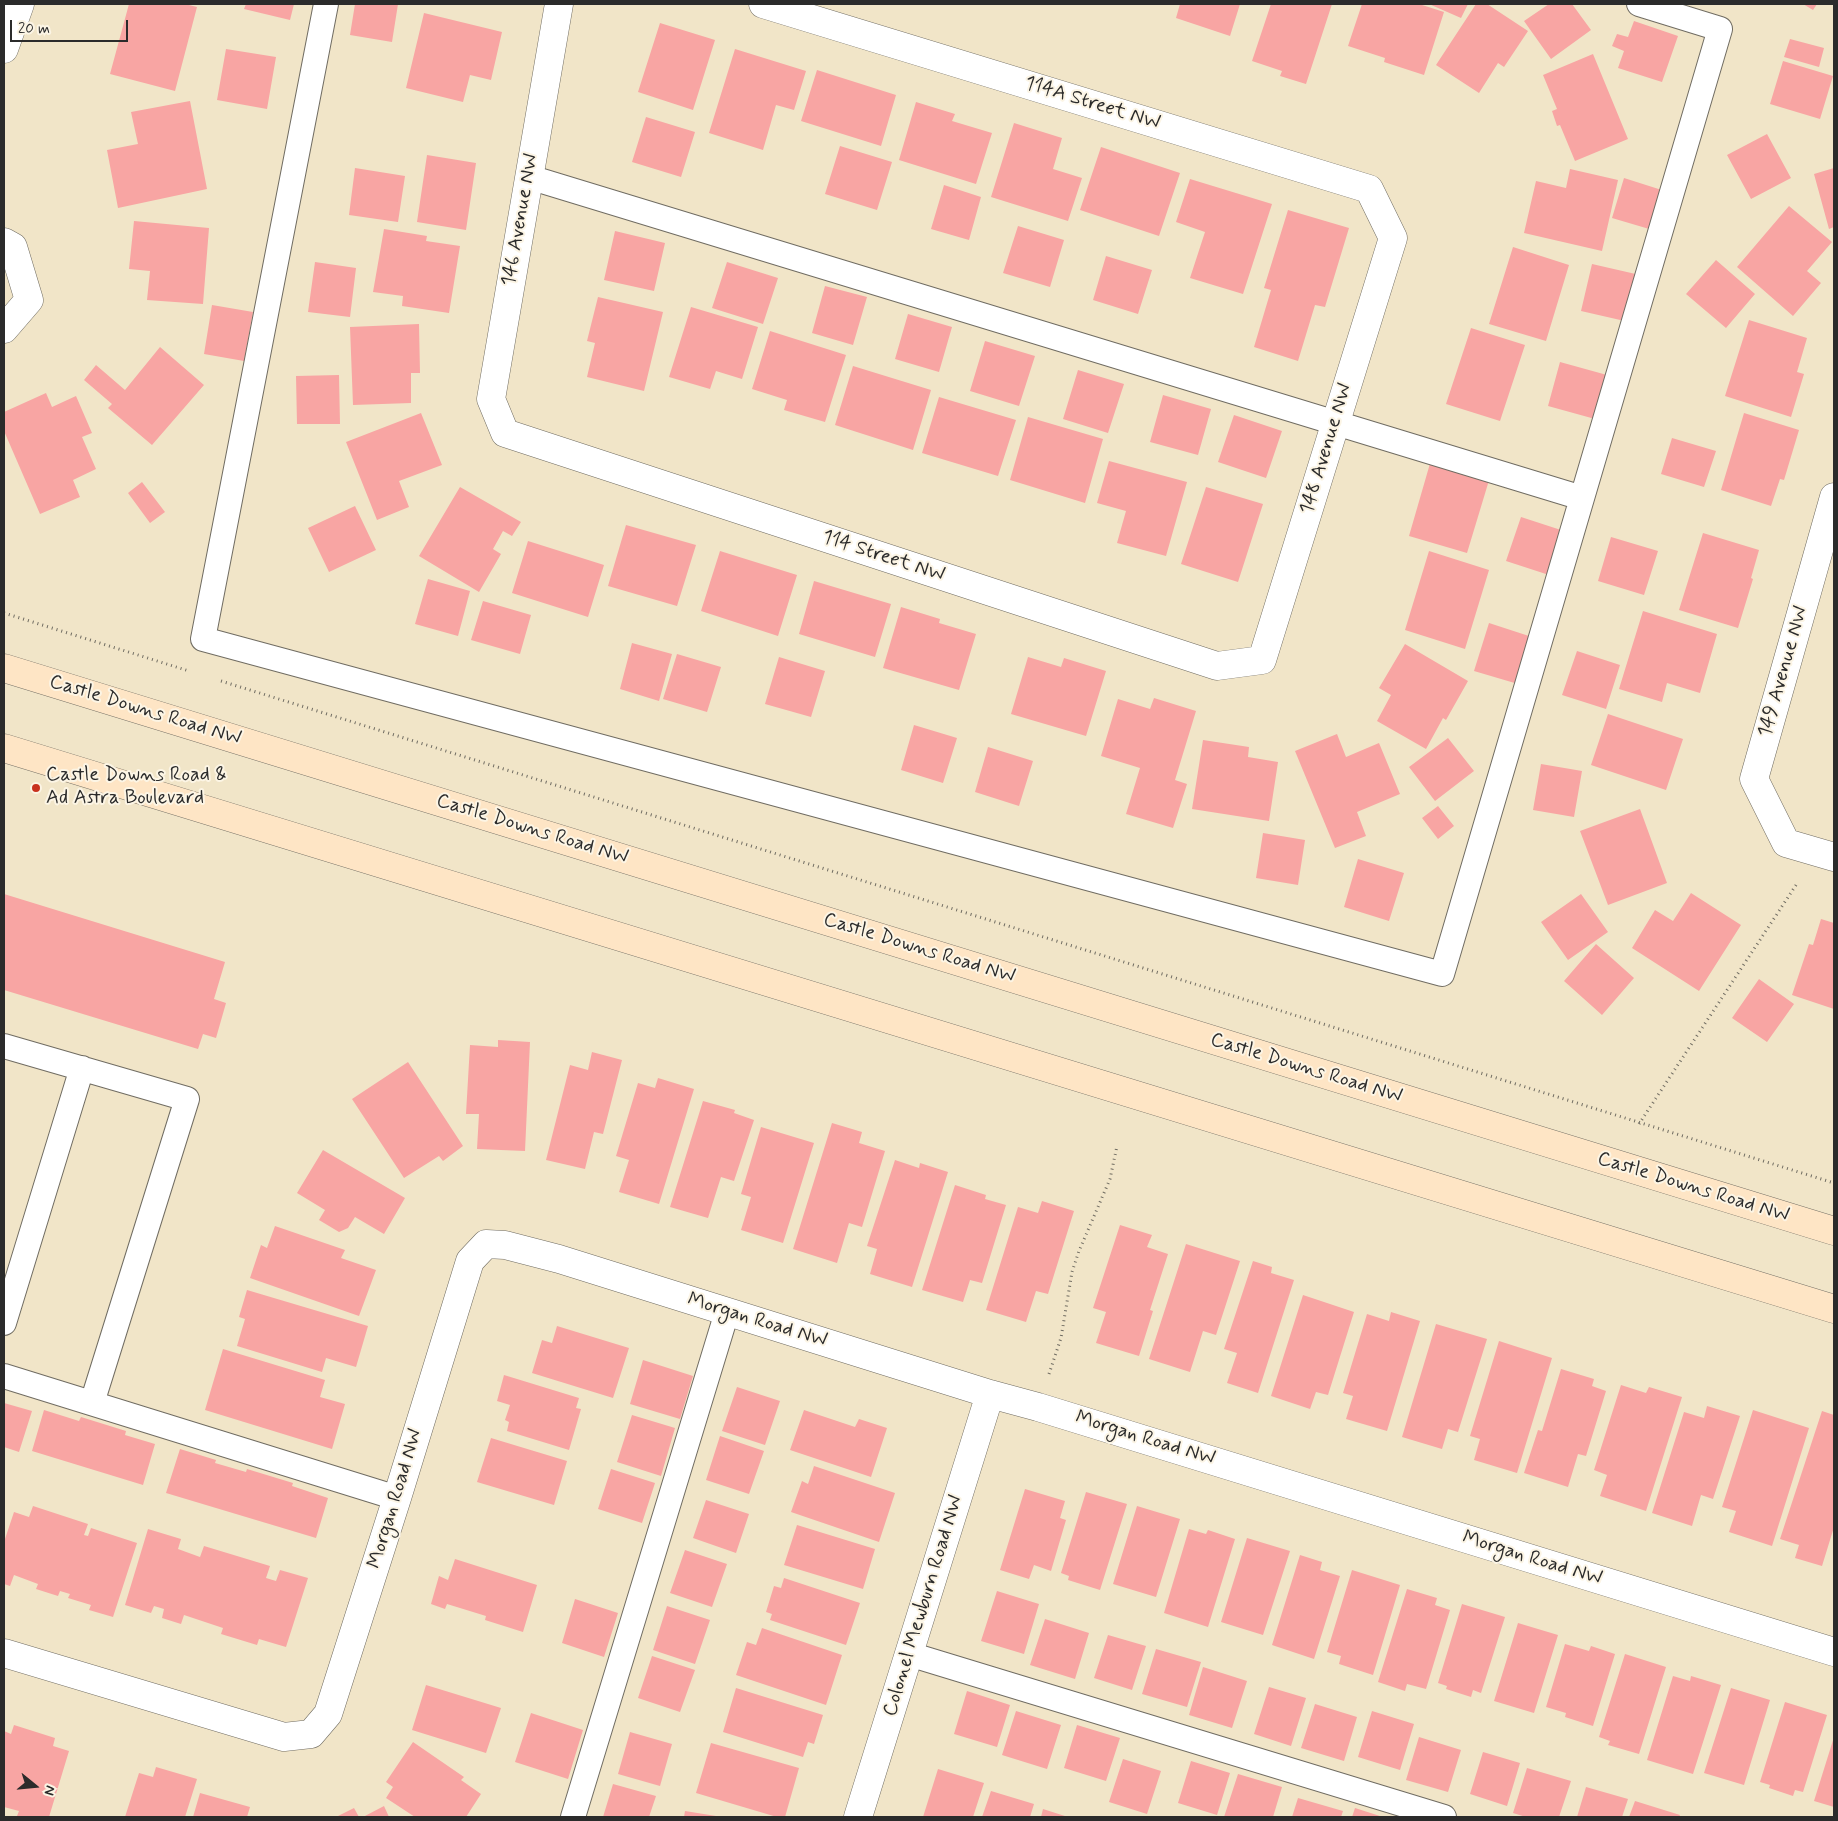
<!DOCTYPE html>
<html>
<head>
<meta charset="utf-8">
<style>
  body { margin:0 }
  #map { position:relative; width:1838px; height:1821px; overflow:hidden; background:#f1e5c8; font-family:Mynerve,sans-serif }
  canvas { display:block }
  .frame { position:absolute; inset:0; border:5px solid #2b2b2b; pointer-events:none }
  .north { position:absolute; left:10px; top:1761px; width:50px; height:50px; -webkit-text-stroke:4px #fcf5e5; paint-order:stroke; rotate:107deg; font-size:14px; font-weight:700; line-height:20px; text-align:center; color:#2b2b2b }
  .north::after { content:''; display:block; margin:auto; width:18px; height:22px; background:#2b2b2b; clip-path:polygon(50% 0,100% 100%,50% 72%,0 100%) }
  .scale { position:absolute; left:10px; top:20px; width:118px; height:22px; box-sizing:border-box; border:2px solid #2b2b2b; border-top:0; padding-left:6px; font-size:15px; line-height:18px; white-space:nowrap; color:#2b2b2b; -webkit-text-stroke:4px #fcf5e5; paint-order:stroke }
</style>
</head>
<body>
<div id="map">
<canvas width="1838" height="1821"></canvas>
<div class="frame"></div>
<div class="north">N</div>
<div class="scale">20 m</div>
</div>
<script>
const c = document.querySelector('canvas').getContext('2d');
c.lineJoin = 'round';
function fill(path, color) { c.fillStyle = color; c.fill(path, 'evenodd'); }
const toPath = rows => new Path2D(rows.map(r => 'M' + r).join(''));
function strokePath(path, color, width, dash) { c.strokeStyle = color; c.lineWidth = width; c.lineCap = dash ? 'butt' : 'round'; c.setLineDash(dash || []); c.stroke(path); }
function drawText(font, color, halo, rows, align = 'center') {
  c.font = font + ' Mynerve,sans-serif'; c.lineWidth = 4; c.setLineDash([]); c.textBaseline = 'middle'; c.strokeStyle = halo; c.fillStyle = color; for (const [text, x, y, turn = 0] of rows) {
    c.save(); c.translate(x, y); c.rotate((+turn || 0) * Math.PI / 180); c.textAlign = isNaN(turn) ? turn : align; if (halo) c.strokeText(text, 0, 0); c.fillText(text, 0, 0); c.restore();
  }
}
const building = toPath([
  [129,4,185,4,197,7,175,91,110,74],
  [246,4,294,4,290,20,244,9],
  [355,4,398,4,392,42,350,35],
  [1180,4,1240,4,1230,36,1176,18],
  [1271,4,1332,4,1306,84,1280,76,1282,71,1252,61],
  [1362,4,1419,4,1444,12,1424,75,1384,62,1385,58,1348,46],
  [1429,4,1468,4,1461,18],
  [1476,4,1487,4,1528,31,1504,67,1498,63,1479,93,1436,65],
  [1549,4,1572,4,1591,30,1551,59,1524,21],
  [1803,4,1817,4,1813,10],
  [424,13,502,32,491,80,470,75,463,102,406,88],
  [1634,21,1678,36,1662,82,1618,68,1624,51,1612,46,1617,34,1628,37],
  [660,23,715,40,693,110,638,92],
  [1790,39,1824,48,1819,67,1784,57],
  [226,49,276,57,267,109,217,100],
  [735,49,806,71,794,110,776,105,763,150,709,133],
  [1593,54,1628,139,1575,161,1560,125,1557,126,1552,111,1557,109,1543,75],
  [1783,61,1833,76,1820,119,1770,104],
  [817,70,896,95,881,146,801,121],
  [190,101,207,189,118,208,107,150,138,144,131,112],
  [916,102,955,114,952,121,992,133,976,184,899,160],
  [646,117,695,132,681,177,632,162],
  [1014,123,1062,138,1053,169,1082,178,1068,221,991,197],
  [1767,134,1791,178,1751,199,1727,155],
  [840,146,892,162,877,210,825,194],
  [1101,147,1180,173,1159,236,1080,210],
  [427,155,476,163,466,230,417,222],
  [355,168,405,176,398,222,349,215],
  [1834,168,1834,227,1829,229,1814,174],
  [1570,169,1618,180,1602,251,1524,233,1536,181,1566,188],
  [1624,178,1668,192,1656,231,1612,218],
  [1190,179,1272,204,1243,294,1190,278,1205,232,1176,222],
  [944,185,981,197,969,240,931,229],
  [1789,206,1832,242,1807,271,1821,283,1793,316,1737,267],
  [1288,210,1349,228,1325,307,1315,305,1298,361,1254,347,1271,290,1264,288],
  [134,221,209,228,203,304,147,300,150,271,129,269],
  [1018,226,1064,240,1050,287,1003,273],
  [384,229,427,236,426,241,460,246,449,313,402,306,403,296,373,292],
  [615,231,665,243,654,291,604,280],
  [1513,247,1569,265,1546,341,1489,324],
  [1106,256,1152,270,1138,314,1093,300],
  [1716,260,1755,294,1726,328,1686,294],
  [315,262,356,268,350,317,308,312],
  [727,262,778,278,763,324,712,308],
  [1592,264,1640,275,1629,322,1581,311],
  [825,286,867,297,853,345,812,333],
  [598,297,663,312,644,391,587,377,595,343,587,341],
  [212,305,253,312,244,361,204,354],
  [691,307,758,327,742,379,716,371,710,389,669,377],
  [908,314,952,327,939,372,895,359],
  [1749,320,1807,338,1797,372,1804,374,1791,417,1725,396],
  [419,324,420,373,411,373,411,403,353,405,350,327],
  [1471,328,1525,345,1500,421,1446,404],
  [770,331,846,355,825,422,784,410,787,400,752,389],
  [985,341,1035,356,1019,406,970,391],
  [160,347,204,385,152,445,108,408,112,404,84,380,96,365,125,390],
  [1560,362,1607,375,1595,419,1548,406],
  [853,366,931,390,913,450,835,425],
  [1078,370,1124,384,1108,433,1063,419],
  [339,375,340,424,297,424,296,376],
  [46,393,52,407,76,396,92,433,82,437,96,469,73,480,80,497,40,514,4,431,4,412],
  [1163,395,1211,409,1198,455,1150,442],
  [939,397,1016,420,998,476,922,453],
  [421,413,442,465,399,481,409,507,377,520,346,442],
  [1744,413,1799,430,1784,480,1780,479,1771,506,1721,490],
  [1234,415,1282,431,1266,478,1218,462],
  [1028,417,1103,439,1085,503,1010,480],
  [1672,438,1716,451,1704,487,1661,474],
  [1431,460,1490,477,1467,553,1409,536],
  [1109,461,1187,482,1166,556,1117,543,1126,511,1097,503],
  [142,482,165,512,150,523,128,493],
  [460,487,521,522,512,536,503,531,493,549,501,554,479,592,419,556],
  [1206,487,1263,504,1238,582,1181,564],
  [355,506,376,550,329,572,308,528],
  [1521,517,1564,531,1549,575,1506,561],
  [626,525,696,545,677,606,608,586],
  [1703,533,1759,550,1751,578,1753,579,1738,628,1679,610],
  [1611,537,1658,551,1644,595,1598,581],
  [528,541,604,565,588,617,512,593],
  [720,551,797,575,778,636,701,611],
  [1429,551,1489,570,1465,649,1405,630],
  [428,579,470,591,458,636,415,624],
  [814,581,891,604,875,657,799,634],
  [483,601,531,615,520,654,471,640],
  [901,607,940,619,939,623,976,634,959,690,883,668],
  [1643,611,1717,634,1700,693,1667,683,1662,702,1619,689],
  [1489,623,1532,637,1518,684,1474,671],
  [632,643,672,654,659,701,620,689],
  [1405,644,1468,681,1446,720,1443,718,1426,749,1377,721,1391,695,1379,688],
  [1577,651,1620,665,1606,709,1562,695],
  [677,654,721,667,707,712,663,699],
  [779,657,825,671,811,717,765,704],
  [1028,657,1061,667,1064,658,1106,671,1086,736,1011,714],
  [1154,698,1196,711,1175,780,1187,784,1173,828,1126,814,1140,768,1101,756,1118,699,1150,709],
  [1608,714,1683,739,1666,790,1591,765],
  [914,725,957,738,943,783,901,770],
  [1337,734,1346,757,1379,743,1400,794,1357,812,1366,836,1335,848,1295,751],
  [1448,738,1474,771,1435,801,1409,767],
  [1203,740,1249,747,1248,757,1278,762,1269,821,1192,809],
  [988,747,1033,761,1019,806,975,792],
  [1541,764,1582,771,1574,817,1533,810],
  [1438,806,1454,826,1438,839,1422,818],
  [1640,809,1667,883,1608,905,1580,831],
  [1263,833,1305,840,1298,885,1256,878],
  [1358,859,1404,873,1389,921,1344,907],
  [1691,893,1741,925,1699,991,1632,948,1655,910,1673,921],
  [4,894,225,962,214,999,226,1003,216,1038,203,1034,198,1049,4,990],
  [1581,894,1608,932,1568,960,1541,922],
  [1821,919,1834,923,1834,1009,1792,995,1809,944,1813,945],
  [1596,944,1634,978,1602,1015,1564,981],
  [1759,979,1794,1004,1767,1042,1732,1018],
  [498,1040,530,1042,525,1151,477,1149,479,1114,466,1114,470,1045,498,1047],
  [592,1052,622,1060,603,1134,594,1132,585,1169,546,1160,570,1065,588,1070],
  [408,1062,463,1146,443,1161,439,1156,404,1178,352,1099],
  [658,1078,694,1089,659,1204,619,1192,629,1160,616,1156,638,1083,655,1088],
  [703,1101,735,1110,734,1113,754,1120,734,1181,721,1177,708,1218,670,1207],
  [832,1123,862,1132,859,1143,885,1151,862,1227,849,1223,837,1263,793,1249],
  [761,1127,814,1143,783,1243,741,1230,751,1197,741,1194],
  [323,1150,405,1198,384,1234,355,1217,348,1228,339,1232,319,1220,325,1210,297,1193],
  [895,1160,919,1168,920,1163,948,1172,912,1287,870,1274,877,1249,867,1246],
  [955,1185,986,1195,985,1199,1006,1205,982,1283,970,1280,963,1302,922,1290],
  [1042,1201,1074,1211,1048,1294,1036,1291,1026,1322,986,1310,1018,1207,1038,1213],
  [1120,1225,1152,1235,1147,1247,1168,1254,1150,1310,1153,1311,1139,1356,1096,1343,1106,1312,1093,1308],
  [275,1226,345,1250,341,1258,376,1270,359,1316,250,1278,261,1245,267,1248],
  [1186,1244,1240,1261,1216,1335,1203,1331,1190,1372,1149,1359],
  [1253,1261,1272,1267,1271,1273,1294,1280,1258,1393,1227,1383,1237,1353,1224,1349],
  [247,1290,368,1326,356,1367,326,1358,322,1372,237,1346,245,1319,239,1317],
  [1303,1295,1354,1312,1328,1395,1316,1392,1310,1409,1271,1396],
  [1391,1312,1420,1321,1387,1431,1346,1419,1353,1396,1343,1393,1367,1314,1389,1321],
  [1436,1324,1487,1339,1458,1432,1448,1429,1442,1449,1402,1437],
  [557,1326,629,1348,613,1398,532,1373,542,1340,552,1343],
  [1499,1341,1552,1358,1517,1473,1474,1460,1480,1439,1470,1436],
  [223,1349,325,1380,320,1397,345,1404,332,1449,205,1410],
  [643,1360,693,1376,680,1419,630,1404],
  [1561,1369,1594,1379,1592,1386,1606,1391,1586,1456,1578,1454,1568,1487,1524,1473,1538,1430,1542,1431],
  [504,1375,579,1398,576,1408,581,1409,569,1450,507,1431,509,1422,505,1420,510,1405,497,1401],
  [1621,1385,1646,1393,1649,1387,1682,1397,1646,1511,1600,1496,1607,1475,1594,1470],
  [737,1387,780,1401,765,1445,722,1431],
  [4,1403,32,1411,19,1452,4,1447],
  [1707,1406,1740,1416,1713,1499,1701,1495,1692,1526,1652,1513,1684,1412,1704,1418],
  [44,1410,79,1421,81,1417,126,1431,125,1435,155,1444,143,1485,32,1451],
  [804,1410,855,1427,859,1419,887,1428,871,1477,790,1450],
  [1753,1410,1809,1428,1772,1546,1729,1532,1736,1511,1722,1507],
  [1822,1411,1834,1415,1834,1527,1822,1566,1795,1558,1799,1545,1780,1539],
  [632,1415,675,1428,661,1476,617,1462],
  [720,1436,764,1451,749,1494,706,1480],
  [491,1438,567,1461,554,1505,477,1482],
  [180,1449,216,1460,215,1463,246,1472,247,1469,293,1483,292,1486,328,1498,316,1538,166,1493],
  [814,1466,895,1493,879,1542,791,1512,802,1481,808,1484],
  [611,1469,655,1483,642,1523,598,1509],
  [1025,1489,1065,1501,1060,1518,1066,1520,1051,1571,1034,1565,1029,1579,1000,1570],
  [1086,1492,1127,1504,1100,1590,1068,1580,1069,1576,1061,1573],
  [706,1500,749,1514,736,1553,693,1538],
  [33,1506,88,1524,84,1535,88,1536,91,1528,137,1543,113,1617,89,1610,91,1605,68,1598,70,1594,60,1591,58,1596,36,1589,38,1584,14,1575,10,1586,4,1584,4,1542,14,1512,29,1517],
  [1137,1506,1180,1519,1156,1597,1113,1584],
  [797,1525,875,1549,863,1589,784,1565],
  [148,1529,181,1539,178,1549,200,1557,204,1546,270,1566,266,1578,276,1581,280,1570,308,1578,286,1647,259,1639,257,1645,221,1634,223,1628,184,1615,181,1624,162,1618,164,1609,154,1606,151,1613,125,1605],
  [1189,1529,1206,1534,1208,1530,1235,1539,1208,1627,1164,1613],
  [1247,1538,1290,1551,1263,1635,1221,1622],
  [685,1550,727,1564,712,1607,670,1593],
  [1300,1555,1322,1562,1320,1570,1340,1576,1314,1659,1272,1645],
  [455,1559,537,1585,523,1632,485,1620,486,1616,447,1604,445,1609,431,1604,439,1576,448,1580],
  [1352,1570,1400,1585,1373,1675,1339,1664,1341,1656,1327,1652],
  [784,1578,860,1603,846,1645,770,1620,772,1614,766,1612,774,1586,781,1588],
  [1407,1589,1437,1598,1435,1605,1450,1610,1426,1689,1407,1684,1405,1691,1378,1682],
  [997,1591,1039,1604,1024,1654,981,1641],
  [575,1599,618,1613,604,1657,562,1643],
  [1462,1604,1505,1617,1481,1693,1473,1690,1471,1697,1446,1689,1447,1686,1438,1683],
  [667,1606,710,1620,695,1664,653,1650],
  [1045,1619,1089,1633,1075,1679,1030,1665],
  [1518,1623,1558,1635,1534,1713,1494,1701],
  [762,1628,842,1655,826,1705,736,1675,747,1642,756,1645],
  [1108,1635,1146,1646,1132,1690,1094,1678],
  [1565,1644,1589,1651,1591,1646,1615,1654,1593,1726,1565,1717,1566,1713,1546,1707],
  [1156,1649,1201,1662,1187,1707,1142,1694],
  [1625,1654,1666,1667,1639,1754,1608,1745,1610,1741,1599,1737],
  [652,1656,695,1670,680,1712,638,1698],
  [1203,1667,1247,1681,1232,1728,1189,1715],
  [1673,1676,1690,1681,1691,1676,1721,1685,1693,1774,1647,1760],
  [426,1685,501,1708,486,1753,412,1730],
  [1269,1687,1306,1698,1291,1746,1254,1734],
  [736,1688,823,1715,814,1744,808,1742,803,1757,723,1732],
  [1731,1688,1770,1700,1744,1785,1704,1773],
  [967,1691,1010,1705,997,1747,954,1734],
  [1785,1702,1827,1715,1803,1792,1795,1790,1793,1796,1769,1788,1770,1785,1760,1782],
  [1315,1704,1357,1717,1344,1761,1301,1748],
  [1016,1711,1061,1725,1047,1769,1002,1755],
  [1372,1711,1414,1724,1400,1770,1358,1757],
  [531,1713,583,1730,568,1779,515,1762],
  [14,1725,55,1738,53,1746,69,1751,49,1817,20,1817,17,1816,19,1811,4,1807,4,1731,11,1734],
  [1077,1725,1120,1738,1106,1781,1064,1768],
  [630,1732,672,1744,660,1786,618,1774],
  [1419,1737,1461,1750,1448,1792,1406,1780],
  [1834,1737,1834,1807,1814,1801],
  [413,1742,464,1777,461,1780,481,1794,466,1817,415,1817,386,1798,393,1787,386,1782],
  [711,1743,799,1768,785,1817,777,1817,696,1793],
  [1483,1752,1520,1763,1507,1806,1470,1794],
  [1123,1759,1161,1771,1147,1814,1109,1802],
  [1191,1761,1230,1773,1217,1815,1178,1803],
  [156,1767,197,1779,185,1817,125,1817,139,1773,153,1777],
  [1527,1768,1571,1781,1559,1817,1526,1817,1513,1813],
  [938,1769,984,1783,973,1817,923,1817],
  [1238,1774,1282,1787,1273,1817,1224,1817],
  [613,1784,656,1796,649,1817,603,1817],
  [1586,1787,1628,1799,1622,1817,1577,1817],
  [991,1791,1034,1804,1030,1817,982,1817],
  [200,1793,250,1807,247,1817,193,1817],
  [1298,1798,1343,1811,1341,1817,1292,1817],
  [1635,1801,1680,1815,1679,1817,1629,1817],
  [384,1806,389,1817,363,1817],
  [354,1808,359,1817,336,1817],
  [1355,1808,1383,1817,1352,1817],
  [1043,1809,1068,1817,1041,1817],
  [685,1811,716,1816,716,1817,684,1817]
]);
const path = toPath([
  [4,613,189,671],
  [221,681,1834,1183],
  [1639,1124,1798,882],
  [1049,1374,1061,1338,1072,1272,1079,1251,1110,1179,1117,1146]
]);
const service = toPath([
  [326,4,203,639,1442,974,1720,29,1639,4],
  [529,177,1582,498],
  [4,1046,187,1099,92,1403],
  [4,1323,82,1068],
  [4,1376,397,1498],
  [909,1654,1444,1817],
  [573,1817,727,1312]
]);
const minor = toPath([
  [559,4,491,399,505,433,1217,666,1262,660,1393,238,1369,189,763,4],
  [4,242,13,247,29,300,4,329],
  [1834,497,1754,779,1786,843,1834,857],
  [4,1653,284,1737,311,1734,328,1714,397,1498,470,1261,486,1244,505,1245,559,1259,990,1394,1038,1407,1834,1652],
  [858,1817,990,1394]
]);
const tertiary = toPath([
  [4,49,20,4]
]);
const secondary = toPath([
  [4,668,1834,1231],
  [4,748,1834,1309]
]);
const markers = [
  [36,788,5,"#c8321e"]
];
const streetNames = [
  ["114A Street NW",1092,104,17],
  ["146 Avenue NW",521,220,-80],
  ["148 Avenue NW",1327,449,-73],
  ["114 Street NW",883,557,18],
  ["149 Avenue NW",1784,672,-74],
  ["Castle Downs Road NW",145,711,17],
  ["Castle Downs Road NW",532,830,17],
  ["Castle Downs Road NW",919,949,17],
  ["Castle Downs Road NW",1306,1069,17],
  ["Castle Downs Road NW",1693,1188,17],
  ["Morgan Road NW",757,1321,17],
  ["Morgan Road NW",1145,1439,17],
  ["Morgan Road NW",396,1499,-73],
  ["Morgan Road NW",1532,1559,17],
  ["Colonel Mewburn Road NW",924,1606,-73]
];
const poiNames = [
  ["Castle Downs Road &",46,776],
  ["Ad Astra Boulevard",46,799]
];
fill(building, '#f8a5a3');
strokePath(service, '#706c62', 26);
strokePath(minor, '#706c62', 29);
strokePath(tertiary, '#706c62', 29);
strokePath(secondary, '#706c62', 29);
strokePath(path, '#706c62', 3, [1, 4]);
strokePath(service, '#fff', 24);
strokePath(minor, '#fff', 28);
strokePath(tertiary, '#fff', 28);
strokePath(secondary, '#fee5c5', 28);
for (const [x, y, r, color] of markers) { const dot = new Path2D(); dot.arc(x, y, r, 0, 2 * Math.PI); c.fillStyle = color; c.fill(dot); strokePath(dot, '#fcf5e5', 2); }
drawText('20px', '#2b2b2b', '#fcf5e5', streetNames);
drawText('20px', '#2b2b2b', '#fcf5e5', poiNames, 'left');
</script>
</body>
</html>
